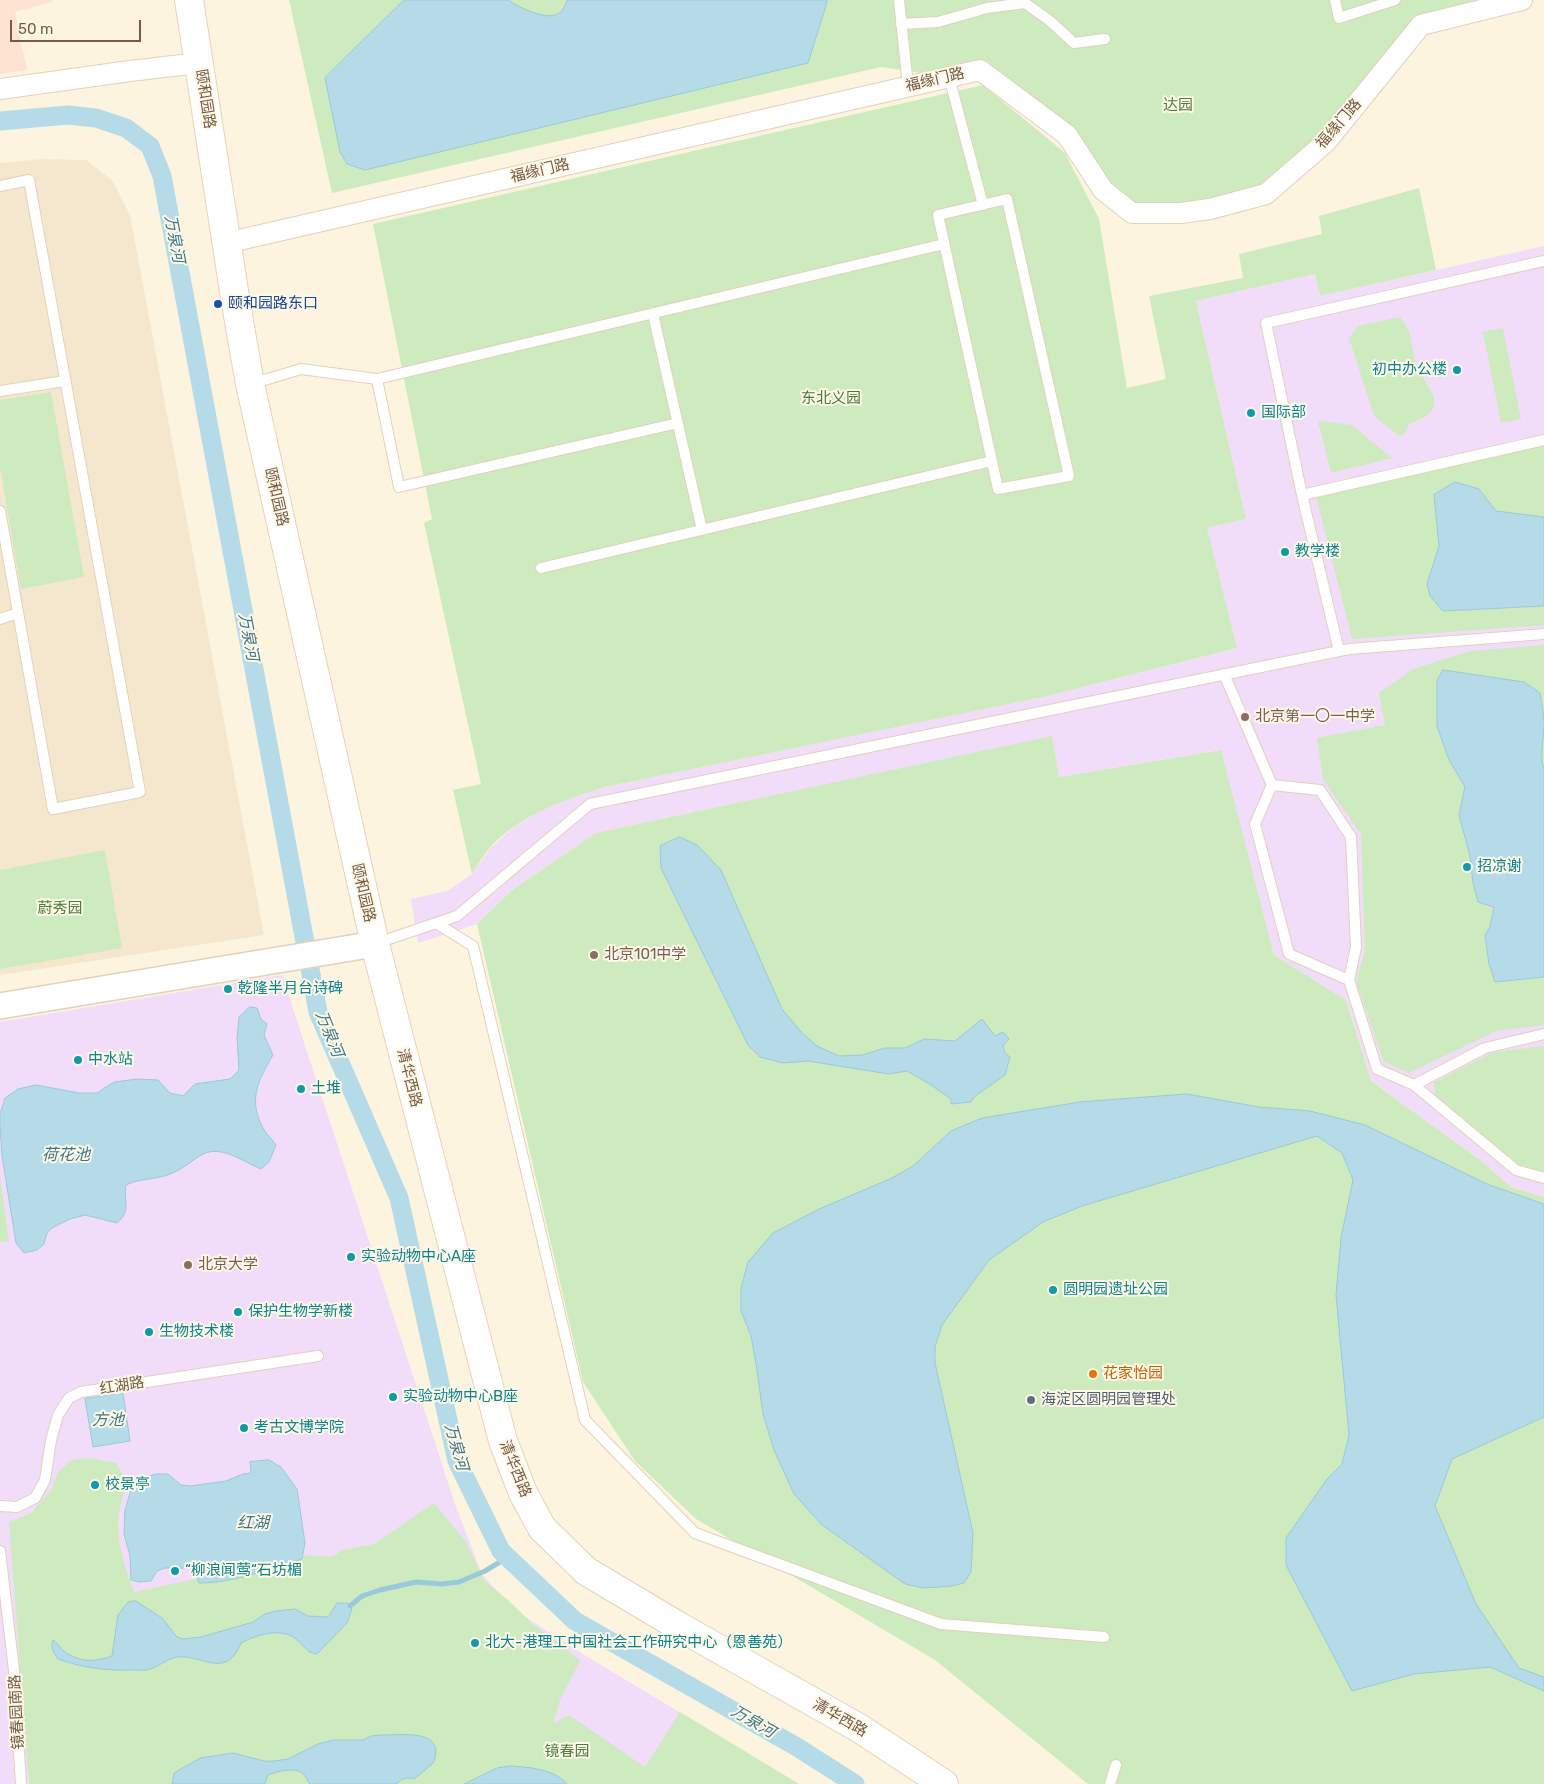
<!DOCTYPE html>
<html>
<head>
<meta charset="utf-8">
<style>
	body { margin:0 }
	#map { position:relative; width:1544px; height:1784px; overflow:hidden; background:#fdf4e0; font-family:Rubik,sans-serif }
	canvas { display:block }
	.scale { position:absolute; left:10px; top:20px; width:131px; height:22px; box-sizing:border-box; border:2px solid #755b46; border-top:0; padding-left:6px; font-size:15px; line-height:18px; white-space:nowrap; color:#755b46; -webkit-text-stroke:4px #fff8e7; paint-order:stroke }
</style>
</head>
<body>
<div id="map">
<canvas width="1544" height="1784"></canvas>
<div class="scale">50 m</div>
</div>
<script>
const g = document.querySelector('canvas').getContext('2d');
g.lineJoin = 'round';
function fill(path, color) {
  g.fillStyle = color;
  g.fill(path, 'evenodd');
}
function strokePath(path, color, width, dash) {
  g.strokeStyle = color;
  g.lineWidth = width;
  g.lineCap = dash ? 'butt' : 'round';
  g.setLineDash(dash || []);
  g.stroke(path);
}
function write(font, color, halo, rows, align = 'center') {
  g.font = font + ' Rubik,"Noto Sans SC",sans-serif';
  g.lineWidth = 4;
  g.setLineDash([]);
  g.textBaseline = 'middle';
  g.strokeStyle = halo;
  g.fillStyle = color;
  for (const [text, x, y, turn = 0] of rows) {
    g.save();
    g.translate(x, y);
    g.rotate((+turn || 0) * Math.PI / 180);
    g.textAlign = isNaN(turn) ? turn : align;
    if (halo) g.strokeText(text, 0, 0);
    g.fillText(text, 0, 0);
    g.restore();
  }
}
fill(new Path2D(`
	M43,159L86,160L113,181L130,215L264,935L0,975V163Z`), '#f5e7ce');
fill(new Path2D(`
	M0,0H52V2L15,12L27,70L0,74Z`), '#fee3d3');
fill(new Path2D(`
	M1544,246V1197L1511,1187L1484,1163L1371,1081L1346,1000L1274,955L1220,750L1059,777L1052,737L596,833L512,890L477,924L418,943L411,899L447,891L472,874L492,846L514,827L542,810L565,800L605,787L1043,697L1237,648L1206,528L1246,519L1196,301L1315,274L1320,296Z
	M282,975L456,1507L482,1574L513,1609L586,1656L799,1784H0V1022Z`), '#f1ddf9');
fill(new Path2D(`
	M289,0H1518L1421,26L1266,194L1132,213L1067,135L980,70L949,77L881,67L332,193Z
	M983,85L1065,153L1099,219L1127,388L1166,379L1149,296L1243,278L1239,254L1322,234L1319,216L1419,188L1436,270L1320,296L1315,274L1196,301L1246,519L1207,528L1237,648L1043,697L605,787C564,800 523,814 492,845C484,854 478,865 472,874L453,790L481,784L424,523L432,519L373,224Z
	M1400,317L1409,331L1416,365L1434,396V408L1425,417L1409,424L1404,435L1399,436L1374,416L1349,338L1358,326Z
	M1503,328L1521,419L1501,423L1483,332Z
	M51,392L84,577L21,589L0,468V400Z
	M1318,421L1352,425L1392,458L1331,473Z
	M1544,440V625L1352,639L1315,492Z
	M1544,645V1025L1496,1031L1409,1073L1384,1062L1356,981L1365,951L1361,834L1323,780L1317,738L1385,725L1379,693L1413,669L1470,651Z
	M1052,736L1059,777L1221,750L1274,955L1346,1000L1371,1081L1484,1163L1511,1187L1544,1197V1784H1088L935,1660L696,1519L635,1461L583,1382L477,924L512,890L596,833Z
	M105,850L122,948L0,969V870Z
	M1544,1046V1174L1518,1167L1435,1095L1434,1082L1494,1052Z
	M0,1176L9,1241L0,1242Z
	M89,1458L116,1463L128,1483C110,1523 120,1553 134,1592L309,1555L331,1557L343,1550L374,1544L434,1503L466,1542L484,1580L509,1601L534,1625L561,1644L580,1661L560,1700L553,1723L569,1715L645,1767L680,1712L799,1784H29L9,1522L31,1513L51,1490L58,1472L71,1460Z`), '#cdebbe');
const water = new Path2D(`
	M404,0H509C517,7 544,19 555,15C562,13 565,7 567,0H827V2L808,63L365,170L347,164L340,152L325,78Z
	M1455,482L1479,489L1496,511L1544,517V606L1443,611L1430,596L1427,584L1439,546L1434,495Z
	M1443,670L1524,682L1540,693C1542,704 1544,715 1544,725C1544,740 1539,756 1544,769V977L1495,982L1489,964L1485,935L1490,927L1494,907L1478,902L1473,883L1470,856L1459,815L1465,787L1449,760L1437,726V681Z
	M680,837L697,845L721,870L782,1009L802,1033L817,1046L839,1056L862,1055L885,1048H905L924,1039L955,1041L982,1019L995,1036L1003,1032L1009,1039L1003,1046L1005,1053L1010,1057L1005,1075L974,1097L971,1102L951,1104V1099L928,1083L907,1071L889,1074L808,1061L783,1063L760,1057L748,1045L661,868L660,846Z
	M250,1007L257,1008L261,1019L267,1024L264,1035L273,1055C259,1079 248,1098 262,1126C265,1133 272,1139 276,1145L269,1162L261,1169C244,1162 222,1145 203,1154C192,1160 182,1170 170,1174C156,1180 140,1178 126,1185C123,1202 132,1210 117,1223L85,1215L70,1219L52,1228L47,1233L44,1244L37,1250L24,1253L16,1243L2,1156L0,1127V1114L5,1098L18,1089L36,1085L79,1093H97L114,1082L137,1079L158,1080L170,1093L183,1096L195,1084L230,1079L239,1070L237,1038L239,1017Z
	M1187,1094L1259,1107L1310,1111L1365,1125L1487,1184L1544,1204V1417L1452,1459L1435,1506L1476,1604L1519,1668L1544,1677V1691L1490,1667L1414,1674L1352,1691L1286,1565V1538L1327,1479L1342,1464L1349,1435L1336,1295L1341,1238L1353,1180L1342,1153L1317,1136L1082,1206L1043,1222L989,1260L942,1325L935,1347V1363L973,1533L971,1572L964,1583L952,1586L923,1588L905,1584L822,1525L794,1494L774,1450L763,1414L756,1363L751,1336L741,1311V1288L748,1262L773,1233L819,1209L890,1179L913,1166L951,1131L982,1118L1080,1102Z
	M123,1393L130,1441L93,1447L85,1399Z
	M269,1460L281,1467L297,1489L305,1543L302,1559C269,1569 234,1583 199,1583L196,1575L190,1568H165L157,1571L151,1581L139,1582L131,1580L130,1556L124,1534L125,1510L134,1480L156,1474H168L181,1485L190,1486L226,1481L243,1474L251,1473L250,1462Z
	M136,1601L162,1618L177,1637L183,1639L201,1637L253,1622L265,1614L276,1611L295,1609L308,1616L328,1617L337,1603H348L352,1609L347,1623L317,1654C306,1653 304,1645 296,1639C281,1627 256,1635 241,1643C226,1680 204,1655 178,1657C168,1658 160,1666 150,1669C145,1671 139,1670 134,1670C108,1671 83,1668 58,1659C54,1653 50,1648 53,1640C59,1644 62,1651 68,1654C83,1663 97,1661 112,1656L118,1615L128,1602Z
	M384,1735C401,1735 437,1730 436,1753C435,1757 435,1761 432,1764C427,1769 420,1774 414,1779C408,1777 401,1778 397,1784H310C307,1781 306,1776 303,1774C295,1766 276,1772 268,1775L265,1784H172L174,1773L200,1758L233,1753L264,1761H274L288,1759L318,1744L333,1740H363L371,1736Z
	M510,1766C529,1767 554,1769 567,1784H464L497,1768Z`);
fill(water, '#b4dbe7');
strokePath(water, '#9acad9', 1);
strokePath(new Path2D(`
	M350,1606L362,1596L380,1590L416,1582L442,1584L459,1582L485,1571L508,1557`), '#9acad9', 5);
strokePath(new Path2D(`
	M0,121L68,115L96,118L126,128L150,146L162,176L318,1012L399,1198L457,1461L501,1551L575,1621L797,1747L855,1784`), '#b4dbe7', 19);
const service = new Path2D(`
	M899,0L908,86
	M1335,0L1339,18L1395,0
	M901,24L938,22L987,8L1025,3L1050,21L1074,43L1105,39
	M949,77L983,205
	M0,186L29,180L140,792L53,809L0,511
	M1007,199L1069,476L998,489L938,215Z
	M653,314L702,530
	M377,379L399,487L678,423
	M251,384L301,369L377,379L944,244
	M0,391L65,381
	M1302,495L1266,323L1544,261
	M541,568L992,461
	M0,619L18,613
	M1339,651L1302,495L1544,440
	M1224,674L1272,785L1320,790L1351,837L1356,947L1349,980L1377,1069L1414,1085L1485,1048L1544,1034
	M1272,785L1255,824L1289,954L1349,980
	M436,923L473,946L585,1420L695,1533L941,1624L1104,1637
	M377,943L457,916L590,804L1349,649L1544,634
	M1414,1085L1516,1170L1544,1178
	M0,1506L17,1507L35,1498L45,1480L51,1440L58,1415L69,1398L81,1392L318,1356
	M0,1551L14,1670L21,1784
	M1110,1784L1116,1765`);
const minor = new Path2D(`
	M0,89L130,71L199,63
	M226,243L980,70L1067,135L1103,190L1132,213H1181L1210,209L1266,194L1326,142L1421,25L1522,0`);
const tertiary = new Path2D(`
	M0,1006L375,944`);
const secondary = new Path2D(`
	M189,0L236,304L250,384L375,944L503,1441L523,1493L542,1528L586,1571L680,1627L859,1728L944,1784`);
strokePath(service, '#e2d1bc', 12);
strokePath(minor, '#e2d1bc', 22);
strokePath(tertiary, '#e2d1bc', 28);
strokePath(secondary, '#e7d2b9', 30);
strokePath(service, '#fff', 10);
strokePath(minor, '#fff', 20);
strokePath(tertiary, '#fff', 25);
strokePath(secondary, '#fff', 28);
for (const [x, y, r, color] of [
	[218,304,5,"#1a4fb4"],
	[1457,370,5,"#0f9aa8"],
	[1251,413,5,"#0f9aa8"],
	[1285,552,5,"#0f9aa8"],
	[1245,717,5,"#8d6e63"],
	[1467,867,5,"#0f9aa8"],
	[594,955,5,"#8d6e63"],
	[228,989,5,"#0f9aa8"],
	[78,1060,5,"#0f9aa8"],
	[301,1089,5,"#0f9aa8"],
	[351,1257,5,"#0f9aa8"],
	[188,1265,5,"#8d6e63"],
	[1053,1290,5,"#0f9aa8"],
	[238,1312,5,"#0f9aa8"],
	[149,1332,5,"#0f9aa8"],
	[1093,1374,5,"#e8710a"],
	[393,1397,5,"#0f9aa8"],
	[1031,1400,5,"#5c6f8a"],
	[244,1428,5,"#0f9aa8"],
	[95,1485,5,"#0f9aa8"],
	[175,1571,5,"#0f9aa8"],
	[475,1643,5,"#0f9aa8"]
]) {
  const dot = new Path2D();
  dot.arc(x, y, r, 0, 2 * Math.PI);
  g.fillStyle = color;
  g.fill(dot);
  strokePath(dot, '#fff8e7', 2);
}
write('15px', '#755b46', '#fff8e7', [
	["福缘门路",935,80,-13],
	["颐和园路",205,99,81],
	["福缘门路",1339,124,-49],
	["福缘门路",540,171,-13],
	["颐和园路",276,497,77],
	["颐和园路",363,893,77],
	["清华西路",409,1078,76],
	["红湖路",122,1386,-9],
	["清华西路",515,1469,68],
	["镜春园南路",17,1712,-93],
	["清华西路",840,1718,30]
]);
write('15px', '#4b7b3e', '#fff8e7', [
	["达园",1178,106],
	["东北义园",831,399],
	["蔚秀园",60,909],
	["镜春园",567,1752]
]);
write('15px', '#164399', '#fff8e7', [
	["颐和园路东口",228,304]
], 'left');
write('15px', '#0d838f', '#fff8e7', [
	["初中办公楼",1447,370,"right"],
	["国际部",1261,413],
	["教学楼",1295,552],
	["招凉谢",1477,867],
	["乾隆半月台诗碑",238,989],
	["中水站",88,1060],
	["土堆",311,1089],
	["实验动物中心A座",361,1257],
	["圆明园遗址公园",1063,1290],
	["保护生物学新楼",248,1312],
	["生物技术楼",159,1332],
	["实验动物中心B座",403,1397],
	["考古文博学院",254,1428],
	["校景亭",105,1485],
	["“柳浪闻莺“石坊楣",185,1571],
	["北大-港理工中国社会工作研究中心（恩善苑）",485,1643]
], 'left');
write('15px', '#785e54', '#fff8e7', [
	["北京第一〇一中学",1255,717],
	["北京101中学",604,955],
	["北京大学",198,1265]
], 'left');
write('15px', '#c56008', '#fff8e7', [
	["花家怡园",1103,1374]
], 'left');
write('15px', '#4e5e75', '#fff8e7', [
	["海淀区圆明园管理处",1041,1400]
], 'left');
write('italic 16px', '#3f778a', '#fff8e7', [
	["万泉河",174,239,79],
	["万泉河",248,637,79],
	["万泉河",329,1034,68],
	["荷花池",66,1155],
	["方池",108,1420],
	["万泉河",456,1447,74],
	["红湖",253,1523],
	["万泉河",753,1722,30]
]);
</script>
</body>
</html>
